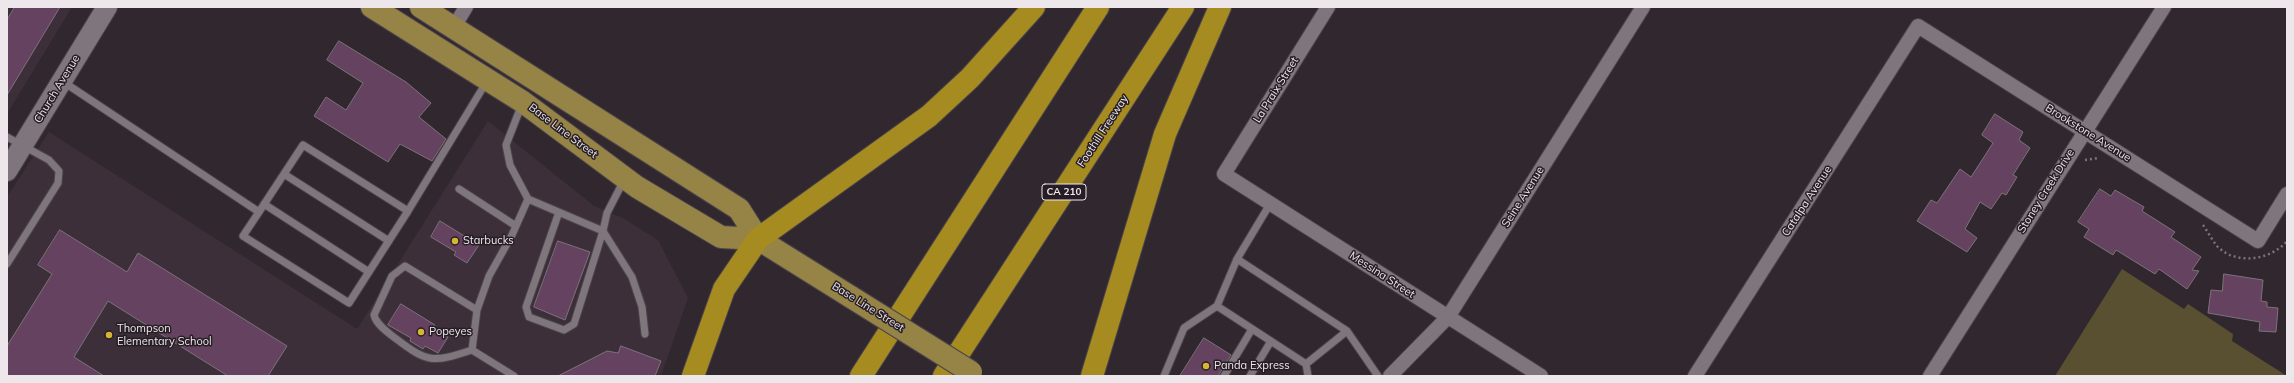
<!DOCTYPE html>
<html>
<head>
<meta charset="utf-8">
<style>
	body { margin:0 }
	#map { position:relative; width:2294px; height:383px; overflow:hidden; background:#30282e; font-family:Mulish,sans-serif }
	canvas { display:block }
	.frame { position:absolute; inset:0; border:8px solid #ede7ec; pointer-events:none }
</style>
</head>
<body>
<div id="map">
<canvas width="2294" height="383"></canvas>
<div class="frame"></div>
</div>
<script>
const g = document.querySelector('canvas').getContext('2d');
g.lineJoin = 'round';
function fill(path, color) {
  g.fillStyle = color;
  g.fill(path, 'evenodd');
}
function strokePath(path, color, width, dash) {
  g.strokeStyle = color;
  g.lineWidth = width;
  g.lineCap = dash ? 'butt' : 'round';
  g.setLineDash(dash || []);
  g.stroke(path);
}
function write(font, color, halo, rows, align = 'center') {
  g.font = font + ' Mulish,sans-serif';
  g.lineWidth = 3;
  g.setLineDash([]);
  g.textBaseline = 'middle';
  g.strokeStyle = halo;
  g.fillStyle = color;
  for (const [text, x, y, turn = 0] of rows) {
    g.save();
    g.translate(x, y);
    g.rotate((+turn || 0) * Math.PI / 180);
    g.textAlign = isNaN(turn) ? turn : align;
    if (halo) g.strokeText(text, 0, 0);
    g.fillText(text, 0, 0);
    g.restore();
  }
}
fill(new Path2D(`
	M7,7H72L7,114Z
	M488,121L594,206L623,218L658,240L688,298L661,376H7V197L49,132L357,329Z`), '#3c2f3a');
fill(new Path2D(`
	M2122,269L2184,309L2188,304L2233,334L2232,341L2287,376H2055Z`), '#595031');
const building = new Path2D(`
	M15,7H60L7,95V20Z
	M339,41L406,82L431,103L419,117L446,139L432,161L400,144L388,162L314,116L326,97L346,110L363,83L327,60Z
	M1995,114L2023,132L2019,140L2030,148L2013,175L2017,177L2006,195L2002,193L1991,209L1980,202L1965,229L1977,238L1967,252L1917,221L1931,200L1937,203L1960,169L1971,177L1993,143L1982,135Z
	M2100,189L2111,196L2115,190L2144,207L2142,211L2175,232L2171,237L2201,257L2192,270L2199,271L2187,289L2159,269L2155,274L2116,250L2113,255L2084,237L2089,229L2078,222Z
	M440,221L479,245L467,263L454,255L456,252L431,237Z
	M60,230L127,272L138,253L287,346L268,376H228L108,301L74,357L104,376H7V346L52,274L38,265Z
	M558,241L590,252L565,320L534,307Z
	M2224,274L2263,280L2261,301L2267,302V307L2278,308L2276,332L2259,331L2260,322L2208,313L2211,290L2222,291Z
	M401,304L435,325L434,328L448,337L438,353L425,346L423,349L410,341L411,338L388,325Z
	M1204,338L1231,355L1218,376H1180Z
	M621,346L661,361L655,376H558L607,351L618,353Z`);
fill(building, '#654360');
strokePath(building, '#7b7279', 1);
const lane = new Path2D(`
	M62,81L259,212L303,145L408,211L487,81
	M7,137L49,160L59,171L58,183L7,264
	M284,174L389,241
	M459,189L516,226
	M528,199L603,231L607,213L624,180
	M264,204L369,272
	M1270,204L1237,259L1347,331L1378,376
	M259,212L243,236L349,303L408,211
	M559,212L526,307L529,317L564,330L574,324L603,231
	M603,231L632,277L642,307L645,334
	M1237,259L1217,306L1306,364L1347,331
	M472,350C432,363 428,363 395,338C387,332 376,324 374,315L392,276L405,266L477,310
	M1306,364L1308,376
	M514,376L472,350L477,310L489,276L512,235L528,199L510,165L506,145L522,104
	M1164,376L1184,328L1217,306
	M1224,376L1252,329
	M1250,376L1271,341`);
const street = new Path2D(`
	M1328,7L1224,174L1541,376
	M454,27L466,7
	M1390,376L1448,317L1643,7
	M1695,376L1918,26L2258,241L2287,194
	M1930,376L2164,7`);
const secondary = new Path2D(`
	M7,171L107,7`);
const primary = new Path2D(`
	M372,7L523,102L637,187L721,237L758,239
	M421,7L739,209L758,239L851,297`);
const highway = new Path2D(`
	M693,376L724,289L758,239L929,116L970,78L1034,7
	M861,376L1098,7
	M944,376L1183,7
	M1092,376L1165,134L1220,7`);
strokePath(lane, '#4b4449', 9);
strokePath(street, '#4b4449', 16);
strokePath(secondary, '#4b4449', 22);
strokePath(primary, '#4b4449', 24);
strokePath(highway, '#4b4449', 24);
strokePath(new Path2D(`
	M2085,160L2098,158
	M2203,225C2208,232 2212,240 2217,246C2236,266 2271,260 2287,241`), '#7b7379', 2.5, [2, 3]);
strokePath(lane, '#7f767d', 7);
strokePath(street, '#7f767d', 14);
strokePath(secondary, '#7f767d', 20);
strokePath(primary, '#968346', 22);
strokePath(highway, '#a68b21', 22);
const primaryBridge = new Path2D(`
	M851,297L971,372`);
strokePath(primaryBridge, '#4b4449', 24, []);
strokePath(primaryBridge, '#968346', 22);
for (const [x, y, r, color] of [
	[455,241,4,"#d6b534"],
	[421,332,4,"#d6b534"],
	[109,335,4,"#d6b534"],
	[1206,366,4,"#d6b534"]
]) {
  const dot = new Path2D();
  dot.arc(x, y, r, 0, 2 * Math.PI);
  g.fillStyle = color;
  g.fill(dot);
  strokePath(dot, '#261e24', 1.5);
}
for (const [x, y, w] of [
	[1064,192,44]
]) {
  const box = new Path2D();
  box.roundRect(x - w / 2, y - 8, w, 16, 3);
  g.fillStyle = '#261e24';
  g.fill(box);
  strokePath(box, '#ede7ec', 1);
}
write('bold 10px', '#ede7ec', null, [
	["CA 210",1064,192]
]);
write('11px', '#ede7ec', '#261e24', [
	["Church Avenue",57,89,-59],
	["La Praix Street",1276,90,-58],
	["Base Line Street",563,131,37],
	["Foothill Freeway",1103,131,-57],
	["Brookstone Avenue",2088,133,32],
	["Stoney Creek Drive",2046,191,-58],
	["Seine Avenue",1523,197,-58],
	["Catalpa Avenue",1807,201,-57],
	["Messina Street",1382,275,33],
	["Base Line Street",868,307,32]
]);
write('11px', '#ede7ec', '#261e24', [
	["Starbucks",463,241],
	["Thompson",117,329],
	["Elementary School",117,342],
	["Popeyes",429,332],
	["Panda Express",1214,366]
], 'left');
</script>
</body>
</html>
